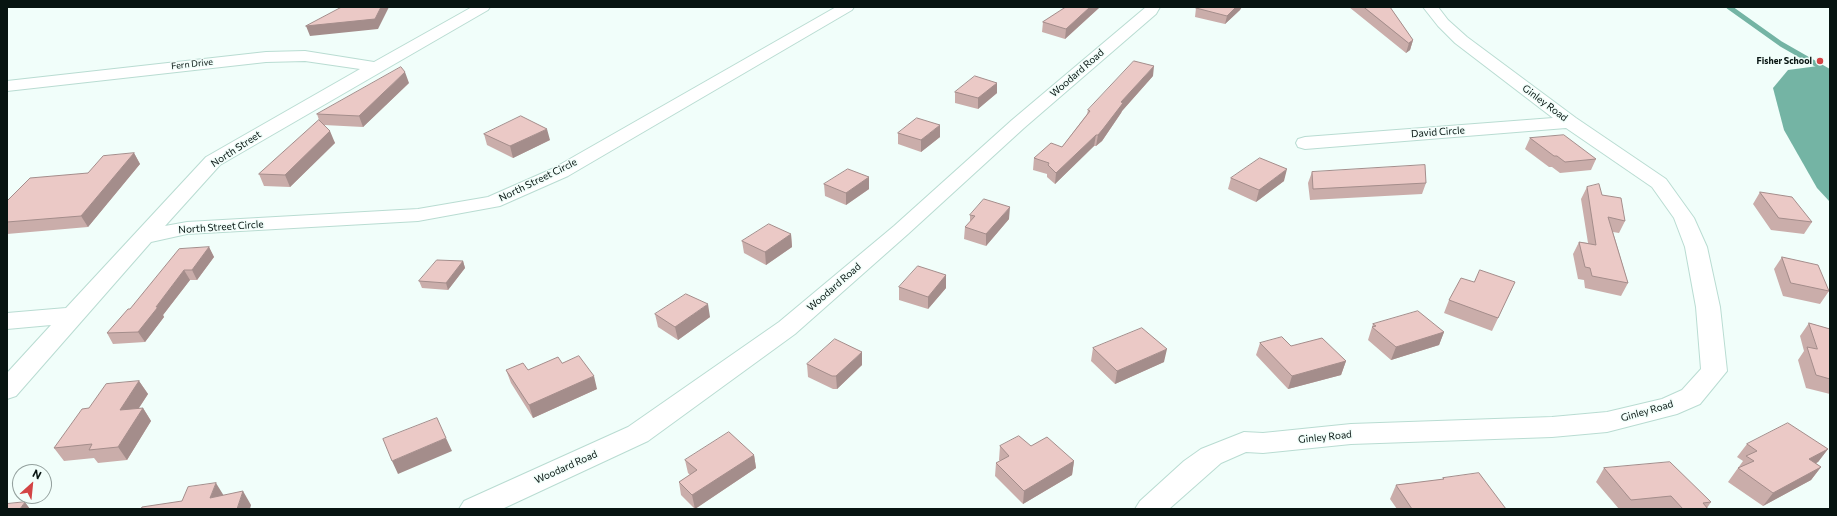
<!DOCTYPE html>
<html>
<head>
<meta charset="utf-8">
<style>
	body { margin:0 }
	#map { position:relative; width:1837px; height:516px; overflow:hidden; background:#f1fefa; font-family:Commissioner,sans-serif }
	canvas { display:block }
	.frame { position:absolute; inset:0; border:8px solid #071411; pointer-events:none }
	.north { position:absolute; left:12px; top:464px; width:40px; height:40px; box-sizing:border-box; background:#f1fefa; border:1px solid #93a09d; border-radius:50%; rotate:27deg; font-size:11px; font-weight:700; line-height:16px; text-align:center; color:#071411 }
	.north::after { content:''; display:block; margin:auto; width:14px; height:18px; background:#d34445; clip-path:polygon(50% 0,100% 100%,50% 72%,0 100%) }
</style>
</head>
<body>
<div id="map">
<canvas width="1837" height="516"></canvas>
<div class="frame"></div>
<div class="north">N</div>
</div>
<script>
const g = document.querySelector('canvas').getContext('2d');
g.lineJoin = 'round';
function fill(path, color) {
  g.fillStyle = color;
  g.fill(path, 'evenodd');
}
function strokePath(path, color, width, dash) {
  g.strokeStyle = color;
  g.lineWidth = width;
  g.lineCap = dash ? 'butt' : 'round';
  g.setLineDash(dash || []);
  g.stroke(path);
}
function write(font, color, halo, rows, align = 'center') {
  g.font = font + ' Commissioner,sans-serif';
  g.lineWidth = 3;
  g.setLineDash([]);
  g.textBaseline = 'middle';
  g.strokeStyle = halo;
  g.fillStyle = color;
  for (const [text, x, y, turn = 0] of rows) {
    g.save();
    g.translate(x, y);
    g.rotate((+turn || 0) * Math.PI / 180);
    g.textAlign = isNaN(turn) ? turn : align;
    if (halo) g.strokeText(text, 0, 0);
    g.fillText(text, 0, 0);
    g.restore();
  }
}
fill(new Path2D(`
	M1818,66L1830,72V202L1817,188L1784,130L1773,88L1788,70Z`), '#74b4a4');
strokePath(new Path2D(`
	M1729,7L1781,44L1830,72`), '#74b4a4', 5);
const minor = new Path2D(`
	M472,7H490L488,10L220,165L165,226L187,222L418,209L488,197L554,168L836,7H854L852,10L568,176L500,206L418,221L187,234L151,242L16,396L7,399V373L51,325L7,329V313L66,308L206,157L360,69L305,61L266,62L7,91V81L266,52L305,51L374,62Z
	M1146,7H1160L1156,14L1024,128L908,234L795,334L648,441L502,509H459L464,501L628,427L779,322L894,226L1012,120Z
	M1423,7H1438L1448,20L1467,37L1576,118L1666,179L1694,218L1707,247L1720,307L1727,371L1700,404L1677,414L1607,432L1552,437L1351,444L1263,453L1246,452L1221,463L1169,509H1135L1140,501L1184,461L1201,449L1244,432L1263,433L1351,424L1552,417L1607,412L1662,399L1682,390L1701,369L1696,307L1685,247L1674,218L1652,187L1566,128L1305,149L1298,147L1296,143L1298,139L1305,137L1553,118L1455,43L1438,26Z`);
strokePath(minor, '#b9dcd2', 2);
fill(minor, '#fff');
fill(new Path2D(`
	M1066,7H1100L1065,39L1042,32L1043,22Z
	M1349,7H1390L1413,40L1410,50L1406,53Z
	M1196,8L1240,10L1225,24L1195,17Z
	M1153,76L1122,111L1121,113L1102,141L1096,146H1094L1055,184L1047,177V174L1033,170L1034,158L1062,147L1087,114L1088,110Z
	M409,83L363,127L324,125L335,143L290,187L264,186L259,174L319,120L317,114Z
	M997,83V93L978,109L955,103V92Z
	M898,133L940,137L921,152L898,144Z
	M484,134L550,140L513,158L487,145Z
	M1530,138L1596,159L1591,170L1560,173L1552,167H1549L1525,149Z
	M134,153L140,164L88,227L7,234V201L88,173Z
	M1312,172L1426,183L1422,194L1310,200L1308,183Z
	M869,177V189L846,205L825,196L824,184Z
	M1231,178L1284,181L1256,202L1228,189Z
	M1587,187L1602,195L1625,221L1619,233L1613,232L1628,283L1621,296L1585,288L1584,280L1578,279L1573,254L1579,242L1588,243L1581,199Z
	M1760,192L1812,222L1804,234L1771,230L1753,204Z
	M970,215L1009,219L986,246L964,239L965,227L970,222Z
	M791,234L792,247L766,265L744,253L742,241Z
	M209,247L214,257L197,280H190L163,315L164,317L145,342L113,344L107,333L130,309Z
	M1782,257L1829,291L1820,304L1783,296L1774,269Z
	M463,261L465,268L448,290L422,288L419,281Z
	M946,275V288L928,309L899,300V287Z
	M1515,282L1492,331L1444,313L1449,300Z
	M655,314L710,317L678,340L658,327Z
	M1809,323L1830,329V394L1806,388L1798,360L1804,351L1800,336Z
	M1373,324L1444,332L1439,345L1391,360L1368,340Z
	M1260,343L1291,346L1346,361L1341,375L1288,389L1256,355Z
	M1093,348L1164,362L1115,384L1091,361Z
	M562,363L597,389L533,418L511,383L506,370H528Z
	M807,364L862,365L837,389H833L808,377Z
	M139,381L148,394L139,408H143L151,421L127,460L98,463L94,458L64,461L54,448L89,408Z
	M1747,444L1828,449L1818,462L1816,463L1821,467L1811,480L1763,506L1728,482L1743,461L1737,457Z
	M1000,446H1031L1074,461L1072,475L1023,504L995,476L996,463L1000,461L999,460Z
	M754,455L756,468L695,509L681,495L679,482L690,475L688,473L685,460Z
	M1604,468L1711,502L1707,508L1708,509H1619L1596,482Z
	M1443,478L1506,509H1397L1390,499L1396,485L1442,480Z`), '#caadaa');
fill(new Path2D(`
	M381,7H389L378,29L310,36L306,26Z
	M1090,7H1100L1065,39L1066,29Z
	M1236,7H1242L1240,10L1225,24L1227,16Z
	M1413,40L1410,50L1406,53L1409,43Z
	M1154,66L1153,76L1122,111L1121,113L1102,141L1096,146L1098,135L1121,102Z
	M405,72L409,83L363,127L359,116Z
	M997,83V93L978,109V98Z
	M940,125V137L921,152V140Z
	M547,129L550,140L513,158L510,146Z
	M330,131L335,143L290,187L285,175Z
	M1096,135L1094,146L1055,184L1056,173Z
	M134,153L140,164L88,227L81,216Z
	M1287,169L1284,181L1256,202L1259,190Z
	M869,177V189L846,205V193Z
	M1010,207L1009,219L986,246V234Z
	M791,234L792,247L766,265L765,252Z
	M209,247L214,257L197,280L192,270Z
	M463,261L465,268L448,290L446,283Z
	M184,270L190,280L163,315L164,317L145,342L138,332L156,307Z
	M946,275V288L928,309V297Z
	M708,304L710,317L678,340L675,327Z
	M1444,332L1439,345L1391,360L1396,347Z
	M1167,349L1164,362L1115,384L1117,371Z
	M862,352V365L837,389L836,376Z
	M1346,361L1341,375L1288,389L1292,376Z
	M594,376L597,389L533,418L529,405Z
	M139,381L148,394L129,423L120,410Z
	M143,408L151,421L127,460L118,447Z
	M446,438L452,451L398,474L392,461Z
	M1828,449L1818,462L1799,472L1809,459Z
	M754,455L756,468L695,509L692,495Z
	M1074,461L1072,475L1023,504L1024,491Z
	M1821,467L1811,480L1763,506L1773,493Z
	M216,483L224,496L210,498Z
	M243,491L251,505L250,509H237Z
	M25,502L30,509H20Z`), '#a48d8b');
const building = new Path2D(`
	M342,7H381L375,19L306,26Z
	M1066,7H1090L1066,29L1043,22Z
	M1197,7H1236L1227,16L1196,8Z
	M1364,7H1390L1413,40L1409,43Z
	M1134,61L1154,66L1121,102L1123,103L1103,129L1098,135H1096L1056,173L1048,165L1049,163L1034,158L1051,143L1062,147L1090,111L1088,110Z
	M401,67L405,72L359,116L317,114Z
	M975,76L997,83L978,98L955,92Z
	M521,116L547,129L510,146L484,134Z
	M917,118L940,125L921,140L898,133Z
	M319,120L330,131L285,175L259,174Z
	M1564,135L1596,159L1565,162L1557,156H1554L1530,138Z
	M134,153L81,216L7,222V201L30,178L88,173L103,156Z
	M1260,158L1287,169L1259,190L1231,178Z
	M1425,165L1426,183L1313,189L1312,172Z
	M848,169L869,177L846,193L824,184Z
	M1599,184L1602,195L1621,198L1625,221L1608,217L1628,283L1592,276L1590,268L1585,267L1579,242L1596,245L1587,187Z
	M1760,192L1792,197L1812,222L1779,218Z
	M984,199L1010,207L986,234L965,227L975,216L970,215Z
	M769,224L791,234L765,252L742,241Z
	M209,247L192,270H184L156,307H158L138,332L107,333L128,309H130L179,249Z
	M1782,257L1818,265L1829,291L1791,283Z
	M437,260L463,261L446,283L419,281Z
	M918,266L946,275L928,297L899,287Z
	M1480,270L1515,282L1498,318L1449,300L1461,278L1474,282Z
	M686,294L708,304L675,327L655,314Z
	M1418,311L1444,332L1396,347L1372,327L1376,326L1373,324Z
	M1809,323L1830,329V379L1816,375L1807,347L1817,349Z
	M1142,328L1167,349L1117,371L1093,348Z
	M1282,337L1291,346L1322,338L1346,361L1292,376L1260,343Z
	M835,339L862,352L836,376H832L807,364Z
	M579,356L594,376L529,405L506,370L523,363L528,370L558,357L562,363Z
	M139,381L120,410L143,408L118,447L89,450L92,444L54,448L82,409L89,408L106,384Z
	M437,418L446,438L392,461L383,439Z
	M1788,423L1828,449L1809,459L1821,467L1773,493L1738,468L1754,461L1746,456L1757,451L1747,444Z
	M729,432L754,455L692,495L679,482L697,470L685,460Z
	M1019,436L1031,446L1047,437L1074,461L1024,491L996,463L1009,456L1000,446Z
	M1670,462L1711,502L1703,503L1708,509H1683L1671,496L1631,500L1604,468Z
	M1479,473L1506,509H1412L1396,485L1444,479L1443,478Z
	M216,483L210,498L243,491L237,509H141L142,507L182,501L188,487Z
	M25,502L20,509H7V504Z`);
fill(building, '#ebc9c6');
strokePath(building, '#a48d8b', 1);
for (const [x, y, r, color] of [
	[1820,61,4,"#d34445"]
]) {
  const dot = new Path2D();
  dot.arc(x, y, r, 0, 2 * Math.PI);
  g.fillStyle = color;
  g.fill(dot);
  strokePath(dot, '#f1fefa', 1.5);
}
write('bold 9px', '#071411', '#f1fefa', [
	["Fisher School",1812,61]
], 'right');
write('9px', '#071411', '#f1fefa', [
	["Fern Drive",192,64,-6]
]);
write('10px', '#071411', '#f1fefa', [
	["Woodard Road",1077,73,-41],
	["Ginley Road",1545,103,37],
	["David Circle",1438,132,-4],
	["North Street",236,149,-33],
	["North Street Circle",538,180,-26],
	["North Street Circle",221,227,-4],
	["Woodard Road",834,287,-41],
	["Ginley Road",1647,411,-16],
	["Ginley Road",1325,437,-6],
	["Woodard Road",566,467,-24]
]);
</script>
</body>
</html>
